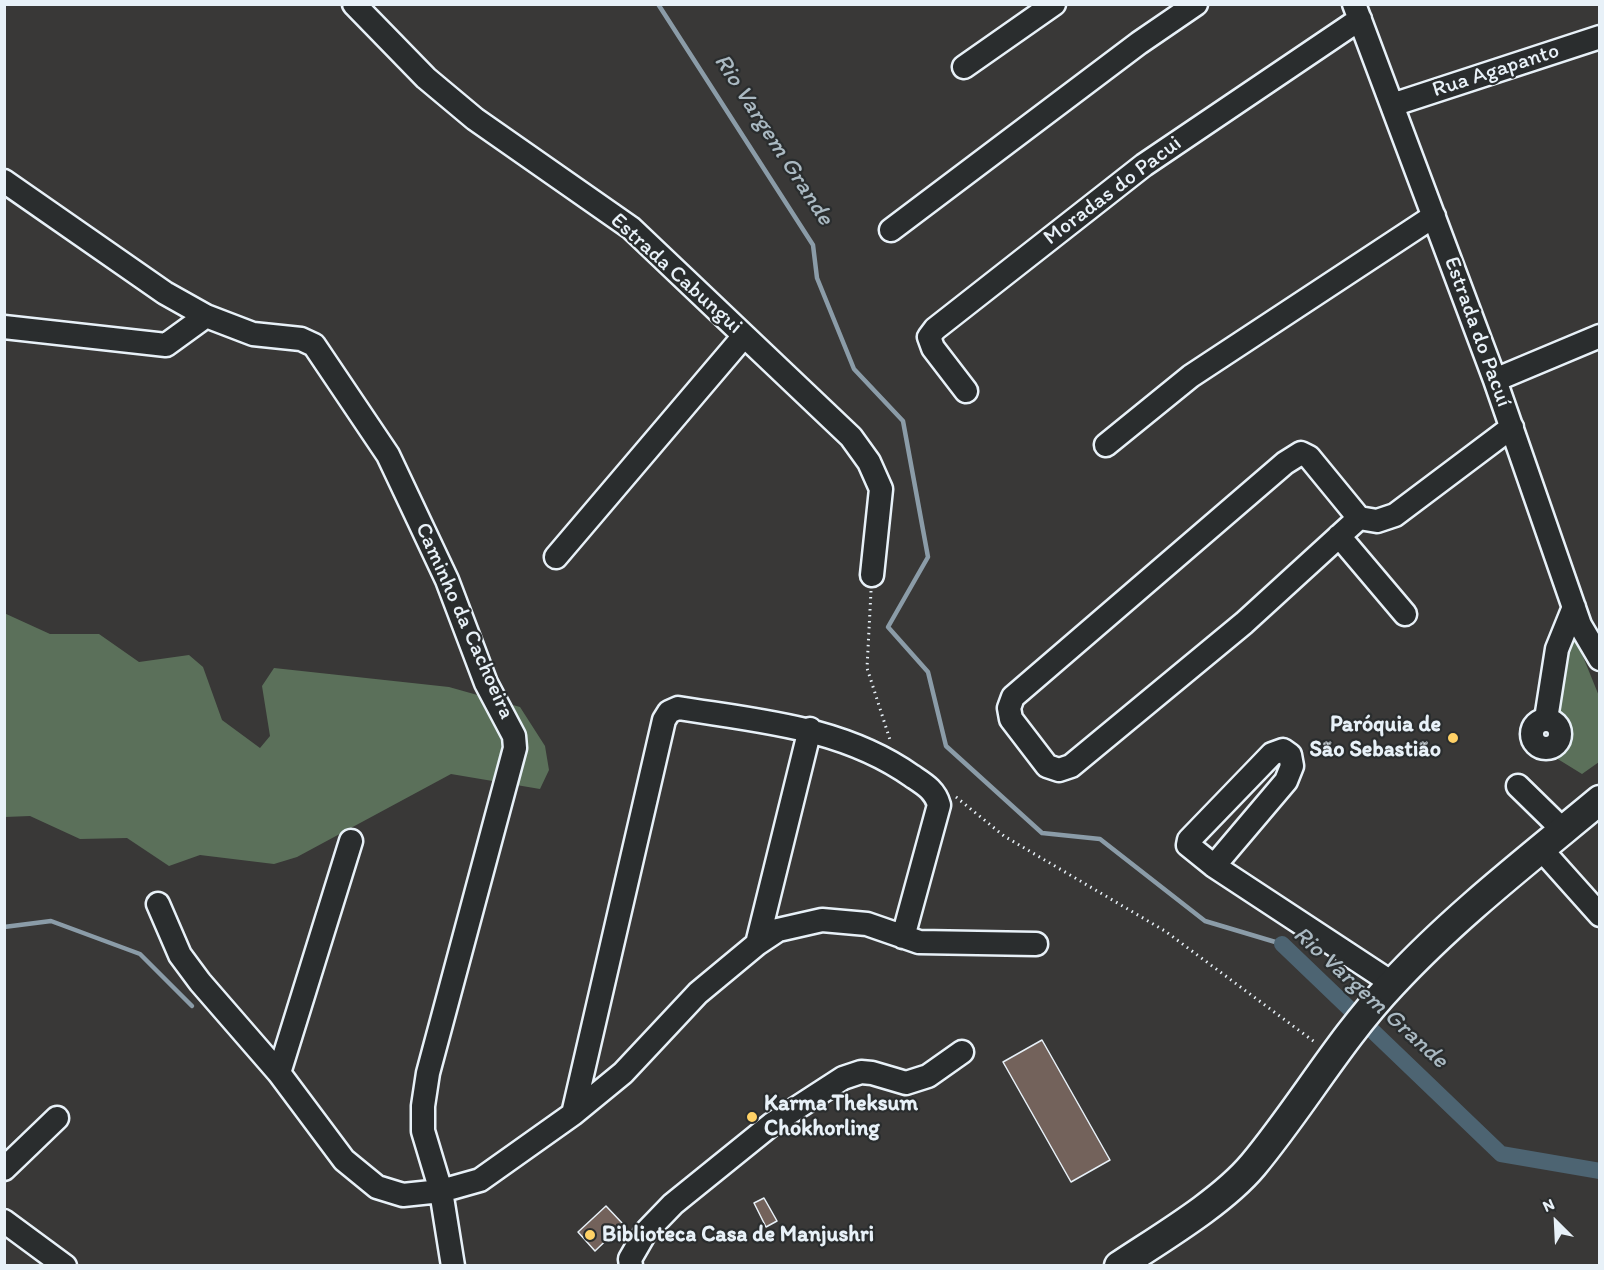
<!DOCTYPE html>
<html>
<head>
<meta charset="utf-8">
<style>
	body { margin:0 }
	#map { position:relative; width:1604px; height:1270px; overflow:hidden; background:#393837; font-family:Itim,sans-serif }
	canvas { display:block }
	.frame { position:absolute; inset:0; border:6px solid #e8f1f8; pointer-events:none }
	.north { position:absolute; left:1526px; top:1192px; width:60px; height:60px; -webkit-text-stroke:4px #2a2d2e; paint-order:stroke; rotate:336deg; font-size:16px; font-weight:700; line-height:24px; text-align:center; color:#e8f1f8 }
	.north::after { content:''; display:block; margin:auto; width:21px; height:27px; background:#e8f1f8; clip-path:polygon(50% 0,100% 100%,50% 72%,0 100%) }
</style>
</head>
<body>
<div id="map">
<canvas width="1604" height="1270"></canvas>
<div class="frame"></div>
<div class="north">N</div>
</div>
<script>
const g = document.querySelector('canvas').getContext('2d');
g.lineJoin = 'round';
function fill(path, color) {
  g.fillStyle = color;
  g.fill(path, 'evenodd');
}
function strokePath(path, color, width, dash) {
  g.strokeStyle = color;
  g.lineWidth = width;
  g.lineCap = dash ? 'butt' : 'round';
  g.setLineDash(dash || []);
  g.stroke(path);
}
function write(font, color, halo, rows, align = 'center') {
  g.font = font + ' Itim,sans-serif';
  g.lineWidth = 4.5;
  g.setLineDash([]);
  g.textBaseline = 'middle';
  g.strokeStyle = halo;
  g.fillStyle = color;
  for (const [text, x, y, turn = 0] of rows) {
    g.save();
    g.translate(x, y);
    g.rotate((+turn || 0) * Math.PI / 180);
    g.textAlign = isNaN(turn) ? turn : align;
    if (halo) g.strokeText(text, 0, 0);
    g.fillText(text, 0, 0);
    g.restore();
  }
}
fill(new Path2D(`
	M4,613L50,634H99L139,662L189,655L203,667L222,720L260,748L270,736L262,686L274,668L449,687L520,707L545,746L549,770L540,789L451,774L297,857L274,864L200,855L169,866L127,838L80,839L30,816L5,817Z
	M1573,632L1599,696V762L1582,774L1548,753C1555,750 1562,744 1564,736C1567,723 1553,715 1554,701C1556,678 1567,654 1573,632Z`), '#5b705a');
strokePath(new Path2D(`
	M658,4L813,245L817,278L854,369L903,421L928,557L888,627L928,672L946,746L1042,833L1100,839L1205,921L1282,944
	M4,927L51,921L140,954L192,1006`), '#8b9ca8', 4.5);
strokePath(new Path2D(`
	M1282,944L1501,1154L1600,1171`), '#4d6472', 16);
const building = new Path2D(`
	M1042,1040L1110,1160L1071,1182L1003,1062Z
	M764,1198L777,1221L766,1227L754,1203Z
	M606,1206L623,1224L595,1251L578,1232Z`);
fill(building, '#73625b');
strokePath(building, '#e8f1f8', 1.5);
const minor = new Path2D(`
	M354,4L426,78L475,119L631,228L851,437L869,462L881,489L872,575
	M1354,4L1495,380L1580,625L1600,659
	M964,67L1054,4
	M1392,105L1600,37
	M4,181L165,293L206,316L253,334L301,339L314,345L388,455L447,580L486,683L514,736L515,748L428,1073L423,1106V1131L441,1191L453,1266
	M891,230L1139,43L1196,4
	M4,327L166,345L206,316
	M1495,380L1600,336
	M966,391L933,348L929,337L935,329L1144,165L1360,19
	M1106,445L1191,376L1434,216
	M1359,518L1244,623L1071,766L1059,770L1047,766L1011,719L1009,708L1013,697L1285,463L1301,453L1309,457L1359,518L1377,521L1395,515L1512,427
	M1339,536L1405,614
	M556,557L744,336
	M1546,719L1557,649L1574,607
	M1532 734a14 14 0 1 1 28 0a14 14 0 1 1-28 0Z
	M1518,786L1563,830
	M1541,849L1600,915
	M1214,866L1286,781L1292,766L1290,755L1283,750L1272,754L1189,840L1188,845L1214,866L1392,983
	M158,904L180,955L200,982L279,1073L344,1160L377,1187L403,1195L441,1191L480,1180L573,1114L623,1073L698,993L757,944L778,930L822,920L867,924L919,942L1036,944
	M757,944L810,729
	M279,1073L351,841
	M573,1114L664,720L669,712L678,708C758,721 843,727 912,776C924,784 935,790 939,805L903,937
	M4,1169L57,1118
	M4,1221L65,1266
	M631,1266L630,1259L645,1233L673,1204L772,1124L843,1078L861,1072L872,1073L906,1083L928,1076L962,1052`);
const major = new Path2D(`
	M1119,1266C1161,1238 1221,1203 1253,1165C1302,1106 1339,1040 1392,984C1454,917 1529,859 1600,800`);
strokePath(minor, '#e8f1f8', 27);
strokePath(major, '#e8f1f8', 33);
strokePath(new Path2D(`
	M871,591L867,668L891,743
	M956,797L1004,836L1165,931L1316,1043`), '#e8f1f8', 3, [1.5, 4.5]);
strokePath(minor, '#2a2d2e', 22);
strokePath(major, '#2a2d2e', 28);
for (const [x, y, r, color] of [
	[1453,738,6,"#ffd166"],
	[752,1117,6,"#ffd166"],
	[590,1235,6,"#ffd166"]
]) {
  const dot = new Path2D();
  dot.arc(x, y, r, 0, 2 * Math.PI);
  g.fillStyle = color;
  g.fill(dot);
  strokePath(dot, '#2a2d2e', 2);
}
write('22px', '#e8f1f8', '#2a2d2e', [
	["Rua Agapanto",1496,71,-18],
	["Moradas do Pacui",1113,191,-37],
	["Estrada Cabungui",676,274,42],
	["Estrada do Pacuí",1477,332,70],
	["Caminho da Cachoeira",464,621,66]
]);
write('bold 22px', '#e8f1f8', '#2a2d2e', [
	["Paróquia de",1441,725,"right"],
	["São Sebastião",1441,750,"right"],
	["Karma Theksum",764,1104],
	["Chokhorling",764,1129],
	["Biblioteca Casa de Manjushri",602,1235]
], 'left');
write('italic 24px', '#aab9c2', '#2a2d2e', [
	["Rio Vargem Grande",773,140,57],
	["Rio Vargem Grande",1370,998,42]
]);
</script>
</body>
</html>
